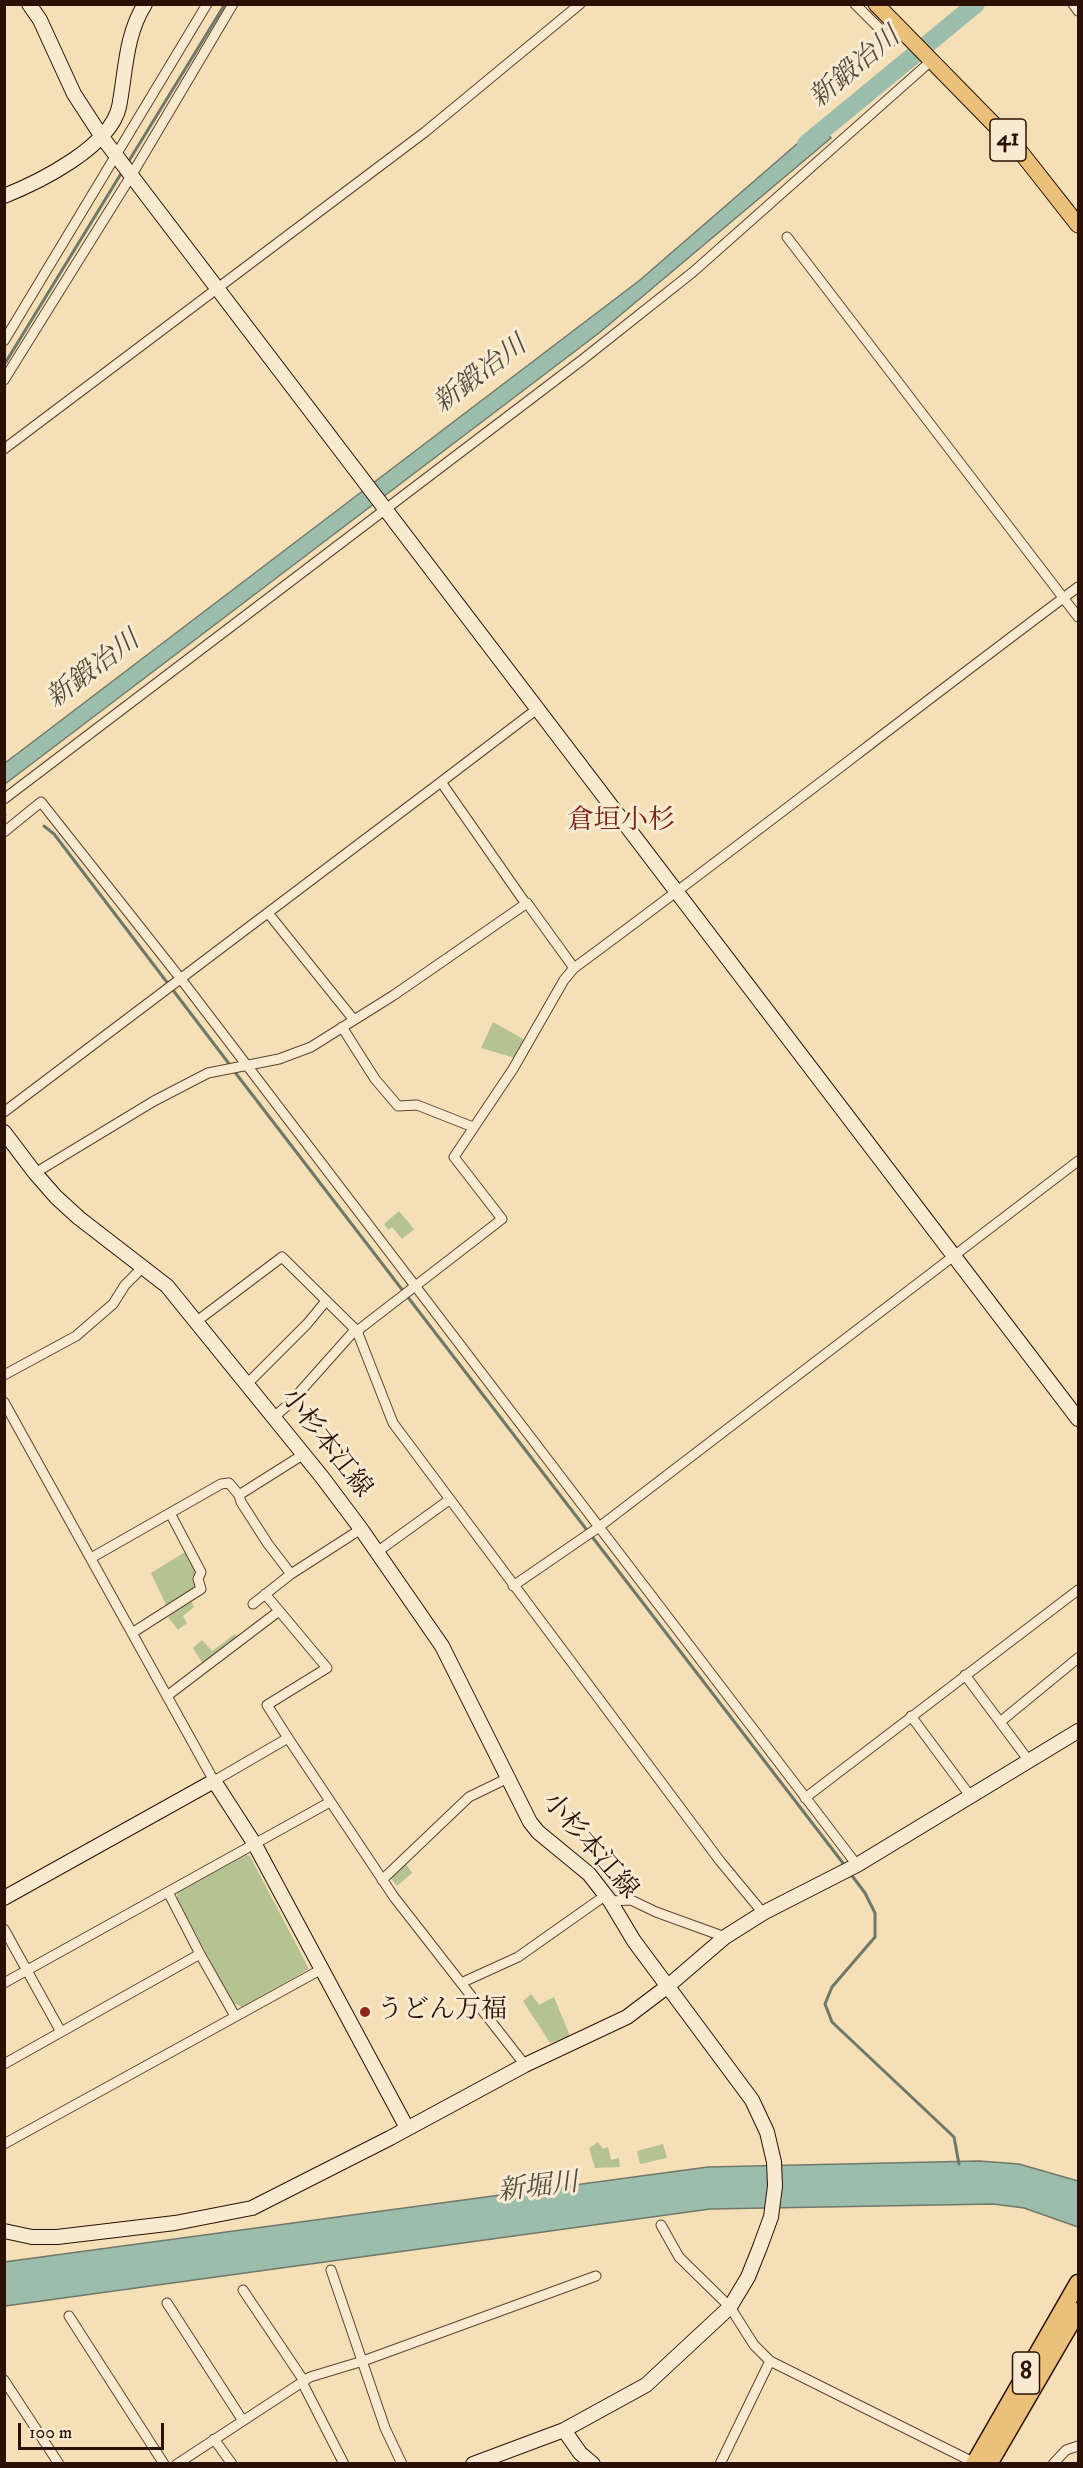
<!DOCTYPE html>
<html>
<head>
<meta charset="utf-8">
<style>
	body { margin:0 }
	#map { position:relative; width:1083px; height:2468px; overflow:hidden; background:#f4dfb6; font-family:"IM FELL DW Pica",serif }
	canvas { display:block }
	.frame { position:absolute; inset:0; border:6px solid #2b1105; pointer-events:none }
	.scale { position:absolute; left:18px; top:2423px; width:146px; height:27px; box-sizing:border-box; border:3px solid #2b1105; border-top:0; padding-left:8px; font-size:18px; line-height:21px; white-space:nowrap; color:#2b1105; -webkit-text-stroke:4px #f8ead0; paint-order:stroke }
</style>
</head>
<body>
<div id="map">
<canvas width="1083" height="2468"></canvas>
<div class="frame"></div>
<div class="scale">100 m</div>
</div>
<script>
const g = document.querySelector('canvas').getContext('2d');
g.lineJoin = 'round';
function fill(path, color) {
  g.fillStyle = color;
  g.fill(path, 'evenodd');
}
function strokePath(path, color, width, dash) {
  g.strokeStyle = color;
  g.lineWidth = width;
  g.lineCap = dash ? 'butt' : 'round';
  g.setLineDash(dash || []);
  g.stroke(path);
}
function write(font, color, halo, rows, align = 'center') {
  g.font = font + ' "IM FELL DW Pica","Noto Serif JP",serif';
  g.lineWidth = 6;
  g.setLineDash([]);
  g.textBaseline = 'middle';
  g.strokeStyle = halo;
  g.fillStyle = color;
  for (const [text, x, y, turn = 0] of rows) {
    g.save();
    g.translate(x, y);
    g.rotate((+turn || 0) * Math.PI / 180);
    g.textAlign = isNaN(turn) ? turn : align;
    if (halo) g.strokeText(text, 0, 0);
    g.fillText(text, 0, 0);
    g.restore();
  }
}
fill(new Path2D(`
	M493,1022L525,1040L515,1058L481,1048Z
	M399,1211L414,1229L402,1239L392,1227L388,1230L384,1224Z
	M185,1552L198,1572L192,1577L198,1587L167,1607L151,1573Z
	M191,1601L194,1607L183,1616L187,1623L178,1630L168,1617Z
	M235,1634L238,1639L203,1664L193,1648L202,1640L212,1651Z
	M246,1855L250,1856L309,1969L242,2007L232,2002L177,1898V1892Z
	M404,1861L412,1873L397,1886L389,1876Z
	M531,1994L539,2005L554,1997L570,2036L550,2043L523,2001Z
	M598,2142L603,2149L608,2147L611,2160L619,2158L620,2167L595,2168L589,2148Z
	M663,2144L667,2158L640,2164L637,2151Z`), '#b5c392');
const water = new Path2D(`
	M820,124L831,138L599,333L5,784V763L640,280Z
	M979,2161L1019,2164L1078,2181V2227L1024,2208L993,2204L710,2209L5,2306L4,2262L708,2167Z`);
fill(water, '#9cbdac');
strokePath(water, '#6f7869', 1.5);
strokePath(new Path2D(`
	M127,164L225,4
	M4,365L122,172
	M4,816L5,815
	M44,826L54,834L230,1065
	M234,1071L846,1867
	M850,1873L865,1893L875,1913V1937L832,1987L825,2004L832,2022L954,2137L959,2164`), '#6f7869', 3);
strokePath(new Path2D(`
	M806,144L976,4`), '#9cbdac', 18);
const street = new Path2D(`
	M855,4L892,41
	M1073,4L1078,11
	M787,237L1078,617
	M4,341L207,4
	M4,380L131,176L233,4
	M4,449L425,132L580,4
	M4,799L582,360L693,272L931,61
	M4,832L41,802L181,979L857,1865
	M526,904L441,782L537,709
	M268,913L354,1020
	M342,1027L375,1079L398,1106L417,1105L473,1127
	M4,1112L441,782
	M35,1173L154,1101L208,1073L279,1059L311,1047L394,995L527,903L574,968
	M197,1321L282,1257L357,1331L393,1423L720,1861L763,1913
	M357,1331L502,1219L454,1157L513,1069L564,980L574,968C744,843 909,713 1078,587
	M4,1375L76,1336L113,1304L125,1285L143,1267
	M247,1384L307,1324L326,1301
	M4,1402L214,1781L288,1738L394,1897L525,2065
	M274,1417L290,1403L355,1330
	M239,1495L241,1502L268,1544L291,1574L361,1529
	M377,1552L449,1500
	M91,1558L221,1484L229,1483L239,1495L304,1454
	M513,1586L599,1527L1078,1161
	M265,1594L327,1668L267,1705L288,1738
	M253,1604L291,1574
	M132,1633L201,1589L198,1579L201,1572L170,1513
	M965,1675L1029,1761
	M167,1696L279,1611
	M911,1716L971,1797
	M1000,1722L1078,1658
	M805,1798L1078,1590
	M382,1880L469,1797L508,1778
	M168,1892L200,1954L235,2016
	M610,1901L631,1900L656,1912L725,1937
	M4,1929L61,2032
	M4,1983L330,1802
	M461,1983L518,1957L606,1895
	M4,2064L200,1954
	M4,2144L320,1970
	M661,2225L679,2257L730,2307L754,2345L770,2361L975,2463
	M331,2270L385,2428L402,2464
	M243,2290L304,2381
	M167,2303L243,2421
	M69,2316L164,2464
	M4,2380L59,2464
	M302,2382L344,2464
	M214,2439L232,2464
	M177,2464L310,2377L363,2361L596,2276
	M720,2464L770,2361
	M1053,2464L1066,2450L1078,2446`);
const secondary = new Path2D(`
	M29,4L40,20L74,94L102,137L1078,1419
	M4,196C39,182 110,147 119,107C126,71 125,36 145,4
	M4,1132L35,1173L56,1197L79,1218L167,1286L322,1477L361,1529L442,1646L530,1822L538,1832L589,1874L610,1901L634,1941L752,2100L767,2132L774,2162L775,2186L771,2217L760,2247L748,2277L730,2307L646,2385L564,2430L473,2464
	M4,1898L214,1781L254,1843L407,2128
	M4,2231L32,2237H57L175,2223L252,2208L390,2138L525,2065L627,2017L668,1986L725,1937L763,1913L857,1865L1078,1731
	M564,2430L580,2453L593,2464`);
const primary = new Path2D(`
	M876,4L1019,150L1078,225`);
const highway = new Path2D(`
	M974,2464L1078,2283
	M989,2464L1078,2311`);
strokePath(street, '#5d4431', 11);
strokePath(secondary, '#2b1105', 16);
strokePath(primary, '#2b1105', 17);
strokePath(highway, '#2b1105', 19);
strokePath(street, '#f8ead0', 9);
strokePath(secondary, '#f8ead0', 14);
strokePath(primary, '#eac07b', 15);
strokePath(highway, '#eac07b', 16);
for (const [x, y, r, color] of [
	[365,2012,6,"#8f2418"]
]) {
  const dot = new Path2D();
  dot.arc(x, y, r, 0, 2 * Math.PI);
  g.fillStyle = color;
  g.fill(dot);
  strokePath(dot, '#f8ead0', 2);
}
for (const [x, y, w] of [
	[1008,140,36],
	[1026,2373,27]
]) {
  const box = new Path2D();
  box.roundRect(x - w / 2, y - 21, w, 42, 4.5);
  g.fillStyle = '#f8ead0';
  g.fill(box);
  strokePath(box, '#2b1105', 1.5);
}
write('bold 24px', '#2b1105', null, [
	["41",1008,140],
	["8",1026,2373]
]);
write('26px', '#2b1105', '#f8ead0', [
	["小杉本江線",325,1444,52],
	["小杉本江線",589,1847,49]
]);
write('26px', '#2b1105', '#f8ead0', [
	["うどん万福",377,2012]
], 'left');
write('italic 27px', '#534d3f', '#f8ead0', [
	["新鍛冶川",856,69,-40],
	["新鍛冶川",481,376,-37],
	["新鍛冶川",94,671,-37],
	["新堀川",538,2189,-7]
]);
write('27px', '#7a1f14', '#f8ead0', [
	["倉垣小杉",621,822]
]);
</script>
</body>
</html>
